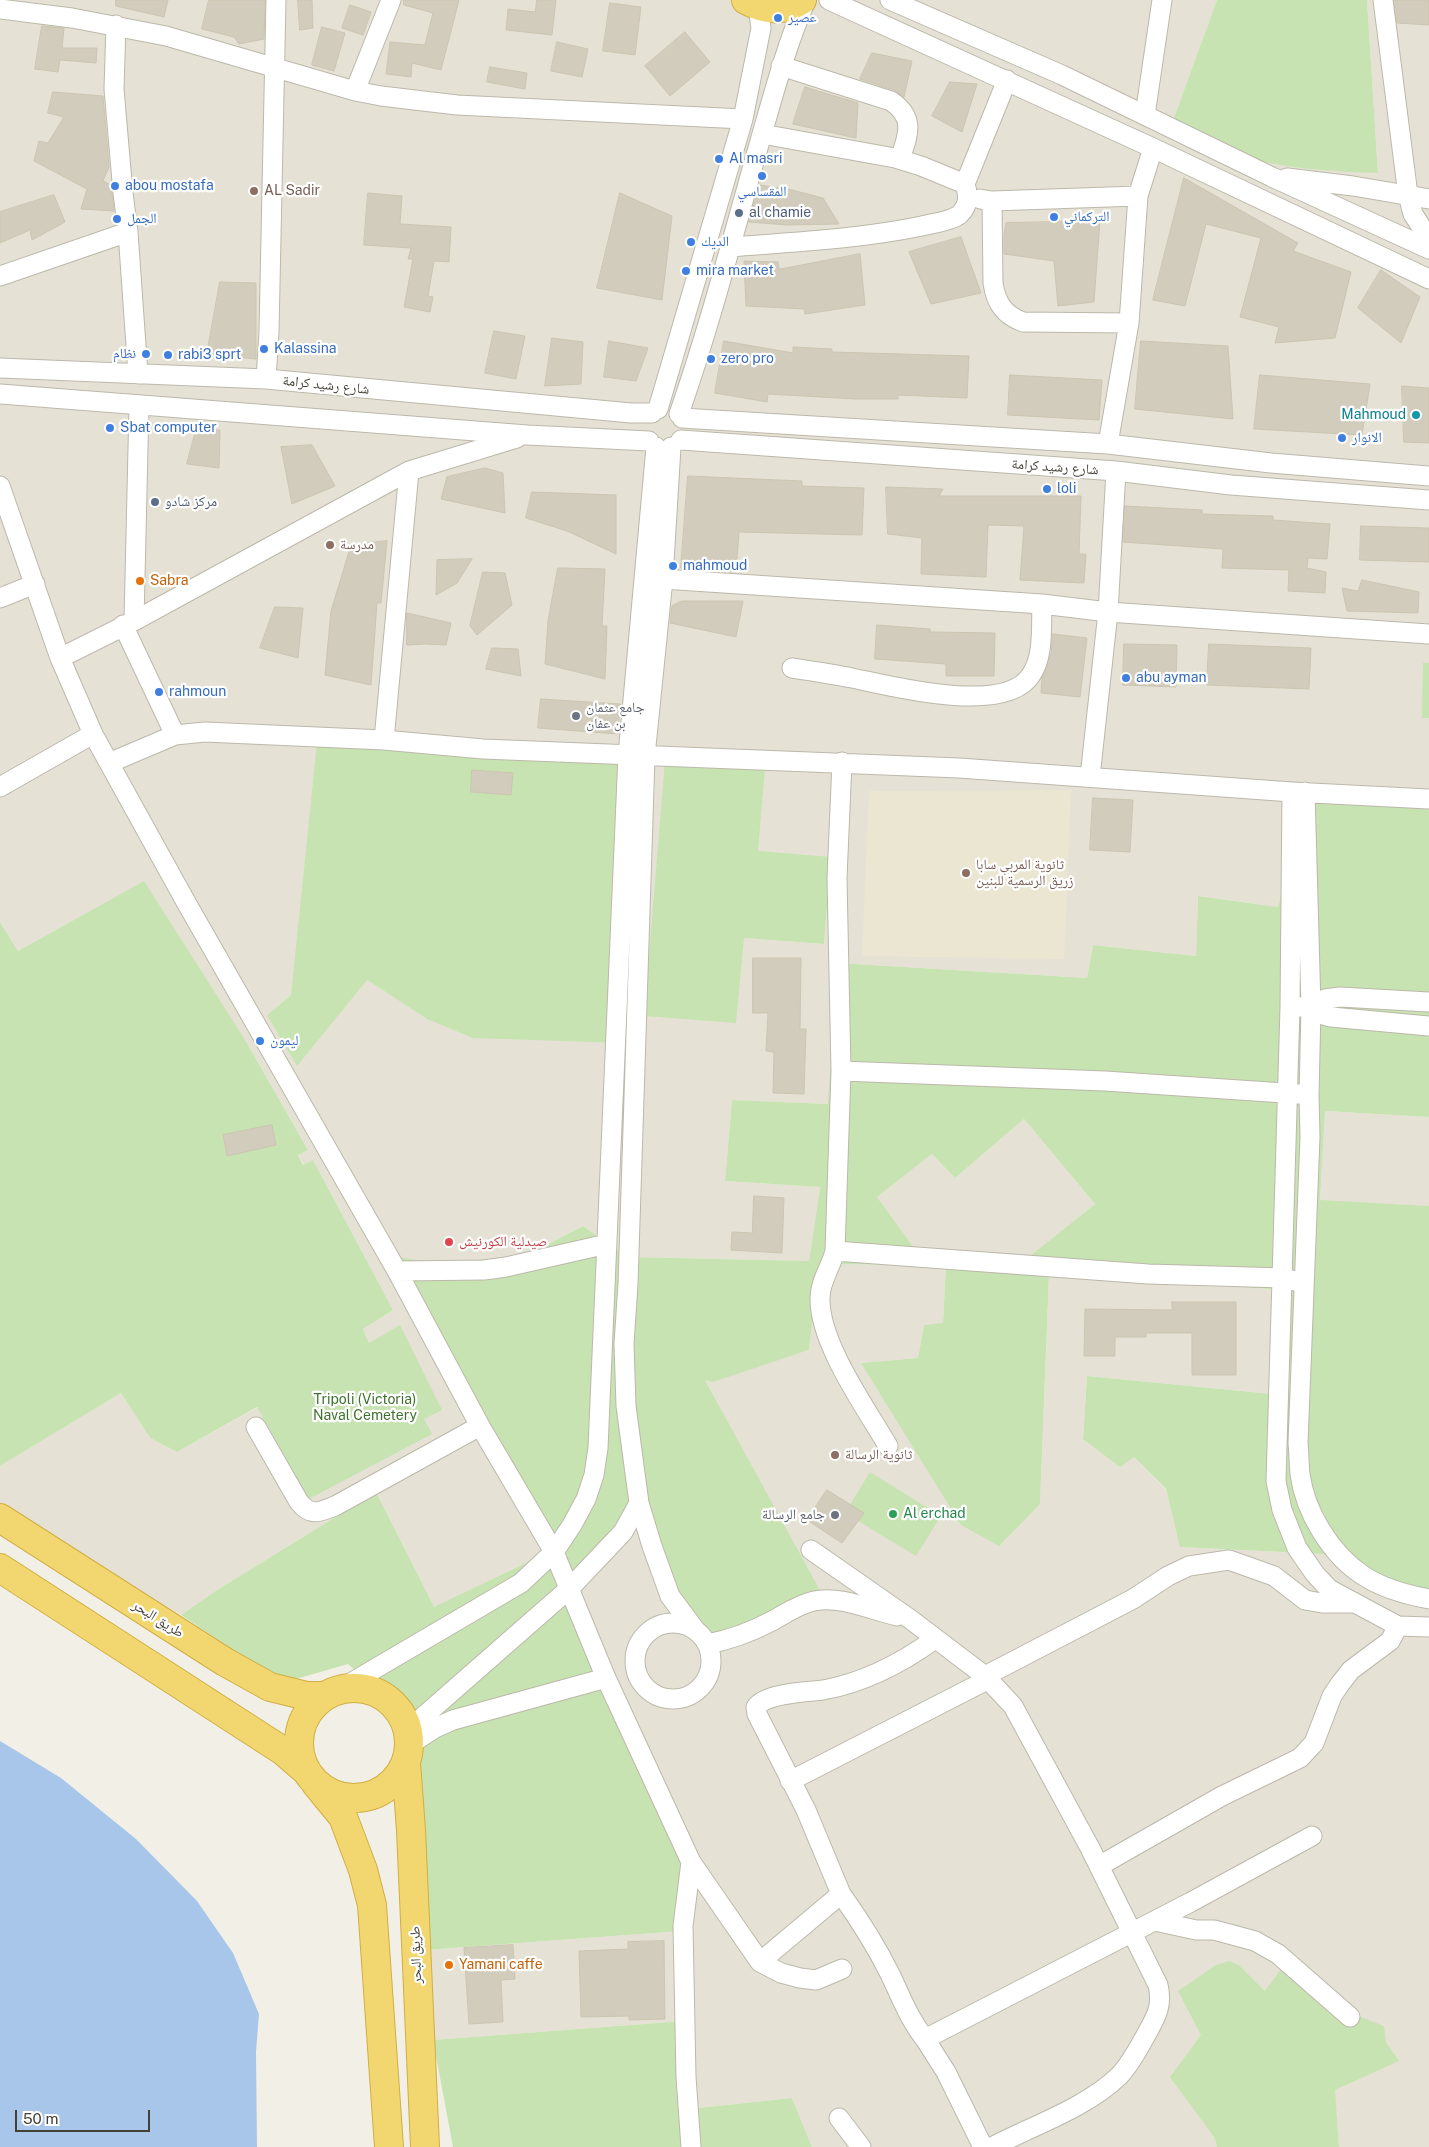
<!DOCTYPE html>
<html>
<head>
<meta charset="utf-8">
<style>
	body { margin:0 }
	#map { position:relative; width:1429px; height:2147px; overflow:hidden; background:#f2f0e6; font-family:"Public Sans",sans-serif }
	canvas { display:block }
	.scale { position:absolute; left:15px; top:2110px; width:135px; height:22px; box-sizing:border-box; border:2px solid #444036; border-top:0; padding-left:6px; font-size:15px; line-height:18px; white-space:nowrap; color:#444036; -webkit-text-stroke:4px #fff; paint-order:stroke }
</style>
</head>
<body>
<div id="map">
<canvas width="1429" height="2147"></canvas>
<div class="scale">50 m</div>
</div>
<script>
const g = document.querySelector('canvas').getContext('2d');
g.lineJoin = 'round';
function fill(path, color) {
  g.fillStyle = color;
  g.fill(path, 'evenodd');
}
function strokePath(path, color, width, dash) {
  g.strokeStyle = color;
  g.lineWidth = width;
  g.lineCap = dash ? 'butt' : 'round';
  g.setLineDash(dash || []);
  g.stroke(path);
}
function write(font, color, halo, rows, align = 'center') {
  g.font = font + ' "Public Sans","Noto Naskh Arabic",sans-serif';
  g.lineWidth = 4.5;
  g.setLineDash([]);
  g.textBaseline = 'middle';
  g.strokeStyle = halo;
  g.fillStyle = color;
  for (const [text, x, y, turn = 0] of rows) {
    g.save();
    g.translate(x, y);
    g.rotate((+turn || 0) * Math.PI / 180);
    g.textAlign = isNaN(turn) ? turn : align;
    if (halo) g.strokeText(text, 0, 0);
    g.fillText(text, 0, 0);
    g.restore();
  }
}
fill(new Path2D(`
	M0,0H1217L1168,134L1378,173L1367,0H1429V791L1305,792L1278,907L1198,896L1196,956L1093,945L1087,978L837,963L829,1104L732,1100L725,1181L820,1187L809,1261L628,1257L583,1226L539,1249L516,1257L547,1553L434,1608L376,1492L217,1590L181,1615L0,1515V1466L121,1393L150,1438L177,1452L370,1345L363,1329L393,1310L313,1160L304,1165L298,1155L308,1150L244,1038L143,882L18,951L0,922ZM643,751L427,1019L367,980L267,1015L291,995ZM831,857L824,944L744,938Z
	M1325,1111L1429,1117V1206L1320,1201Z
	M1024,1119L1095,1204L1026,1259L918,1253L877,1197L932,1154L955,1178Z
	M819,1264L946,1265L943,1324L924,1325L918,1358L861,1363L1040,1504L1049,1274L1285,1290L1294,1396L1087,1376L1083,1438L1134,1457L1166,1490L1181,1547L1323,1554L1399,1603L1429,1608V2147H1339L1334,2090L1398,2061L1386,2042L1265,1991L1239,1965L1201,2035L1214,2137L1217,2147H812L792,2098L698,2108L684,2021L433,2040L425,1950L681,1931L562,1594L642,1523L724,1415L705,1380L713,1381L809,1350Z`), '#e5e2d5');
fill(new Path2D(`
	M1071,790L1064,959L862,956L869,791Z`), '#eae6d1');
fill(new Path2D(`
	M1217,0H1367L1378,173C1331,172 1284,168 1237,156C1214,150 1191,141 1168,134Z
	M1423,663H1429V718H1422Z
	M318,733L643,751L621,1043L473,1038L427,1019L367,980L297,1066L267,1015L291,995Z
	M665,760L765,768L758,851L831,857L824,944L744,938L736,1023L644,1016Z
	M1429,791V1117L1325,1111L1320,1200L1429,1206V1608L1399,1603L1323,1554L1180,1547L1166,1489L1134,1457L1120,1467L1083,1439L1087,1376L1293,1396L1285,1290L1049,1274L1040,1504L999,1546L961,1525L861,1363L918,1358L924,1325L943,1323L946,1265L819,1264L809,1350L713,1382L705,1380L823,1596L718,1646L692,1617L667,1579L642,1523L562,1594L692,1868L681,1931L425,1950L415,1727L348,1664L296,1679L265,1671L181,1615L217,1590L376,1492L434,1607L547,1553L398,1257L445,1265L516,1257L539,1249L583,1226L628,1257L809,1261L820,1187L725,1181L732,1100L828,1104L837,963L1087,978L1093,945L1196,956L1198,896L1278,907L1305,792ZM1024,1119L1095,1204L1026,1259L918,1253L877,1197L932,1154L955,1178Z
	M144,881L244,1038L308,1150L298,1155L303,1165L313,1160L393,1310L363,1329L369,1343L400,1325L442,1410L424,1419L432,1434L309,1499L257,1407L177,1452L150,1438L121,1393L0,1466V922L18,951Z
	M870,1472L941,1516L916,1556L845,1513Z
	M1229,1961L1239,1965L1265,1991L1287,1961L1343,2010L1384,2026L1386,2042L1399,2061L1335,2090L1339,2147H1217L1214,2137L1170,2077L1201,2035L1178,1991L1216,1965Z
	M684,2021L698,2108L792,2098L812,2147H453L433,2040Z`), '#c7e3b2');
fill(new Path2D(`
	M0,1741L61,1778L136,1839L197,1901L233,1953L259,2014L256,2052L257,2147H0Z`), '#a7c6ea');
const building = new Path2D(`
	M116,0H168L164,17L116,6Z
	M209,0H265L264,39L239,44L234,37L202,29Z
	M298,0H312L313,28L300,30Z
	M404,0H459L441,70L412,63L411,77L386,74L390,42L425,45L433,13L404,5Z
	M537,0H556L552,35L506,30L508,9L535,12Z
	M1394,0H1429V25L1397,23Z
	M610,3L641,7L635,55L603,51Z
	M350,5L371,12L363,35L342,28Z
	M42,26L64,28L62,48H97L96,63L60,60L58,72L35,69Z
	M322,27L345,33L334,71L312,65Z
	M685,32L710,62L670,96L645,66Z
	M557,42L588,49L582,77L551,71Z
	M872,53L912,61L904,97L894,90L860,79Z
	M490,67L527,73L525,89L487,82Z
	M950,82L977,84L962,132L932,116Z
	M805,87L858,103L856,138L793,124Z
	M53,92L103,96L109,167L103,181L111,185L114,211L81,209L87,189L34,161L39,141L48,143L64,117L48,113Z
	M1184,178L1298,243L1293,251L1351,272L1335,338L1275,343L1279,327L1240,317L1261,238L1206,224L1185,306L1153,300Z
	M760,185L792,190L823,198L839,224L787,225L749,222Z
	M368,193L402,196L400,224L451,227L449,262L434,261L428,296L433,297L430,312L404,307L413,259H408L411,248L364,245Z
	M620,193L672,216L662,300L597,288Z
	M54,195L65,222L32,240L30,230L0,243V212Z
	M1100,221L1094,302L1058,306L1054,261L1004,254V235L1006,223Z
	M961,237L981,293L931,304L909,252Z
	M860,254L865,305L805,314L804,309L746,306L744,261L778,262L779,269Z
	M1381,270L1420,297L1401,343L1358,308Z
	M220,282L256,283V359L207,354Z
	M494,331L525,336L516,379L485,373Z
	M552,338L583,342L581,384L545,386Z
	M609,341L648,348L636,381L604,377Z
	M724,341L793,353V347L832,349V352L969,356L967,398L898,395V399H855L768,394L767,402L715,393Z
	M1141,341L1228,346L1233,419L1135,409Z
	M1010,375L1102,380L1099,420L1008,415Z
	M1260,375L1370,384L1362,435L1254,429Z
	M1402,386L1429,388V443L1404,442Z
	M196,430H220L219,468L187,464Z
	M312,445L335,486L292,504L281,447Z
	M485,468L503,473L505,513L441,499L447,477Z
	M688,476L802,481V486L864,488L862,535L739,532L736,572L681,568Z
	M886,487L943,489L939,496H1081L1079,554H1086L1084,583L1020,580L1024,526L988,525L986,577L921,574L922,538L888,534Z
	M532,492L616,495V554L567,531L526,518Z
	M1125,506L1202,510V514L1273,516V520L1330,524L1327,559L1308,558L1307,568L1326,572L1325,593L1288,591L1289,570L1222,568L1223,549L1123,542Z
	M1361,526L1429,528V562L1360,560Z
	M387,541L381,603H377L371,685L325,675L331,611L351,545Z
	M472,559L457,583L436,595L437,560Z
	M558,568L605,569L602,626H607L605,679L545,664L548,621Z
	M483,572L505,573L512,605L477,635L470,626Z
	M1362,580L1419,592L1418,613L1347,611L1342,588L1358,591Z
	M682,601H743L736,637L670,623L672,606Z
	M275,607L303,608L298,658L260,648Z
	M407,613L451,623L446,645L425,644L407,645Z
	M877,625L930,629V632L995,633L994,676H946V664L875,659Z
	M1053,634L1087,638L1080,697L1041,693L1042,678L1051,653Z
	M1124,644L1177,645L1176,687L1123,685Z
	M1209,644L1311,648L1309,689L1207,685Z
	M492,648L518,649L521,676L486,669Z
	M541,699L620,704L618,734L538,728Z
	M472,770L513,773L511,795L471,792Z
	M1093,798L1133,800L1130,852L1090,850Z
	M753,958H801L800,1029H806L804,1094L773,1093L774,1052L766,1051L768,1013H753Z
	M272,1125L276,1145L227,1156L223,1135Z
	M754,1196L784,1198L782,1253L731,1250L732,1232L752,1233Z
	M1172,1302H1236V1375H1192V1333H1146V1337H1115V1356H1084L1085,1309L1172,1310Z
	M827,1490L864,1513L842,1543L807,1520Z
	M664,1941L665,2019L629,2020V2016L581,2017L579,1951L628,1949V1942Z
	M513,1945L515,1979L501,1980L503,2022L469,2024L464,1948Z`);
fill(building, '#d2ccbd');
strokePath(building, '#ccc5b0', 1);
const minor = new Path2D(`
	M829,0L1153,148L1429,279
	M890,0L1062,75L1272,177L1429,249
	M1383,0L1408,195L1413,214L1429,239
	M0,9L72,18L166,36L355,91L381,96L457,105L743,119
	M116,25L114,89L123,193L128,232L138,374
	M781,66L891,101C916,118 908,135 900,159
	M355,91L391,0
	M1145,115L1162,0
	M1287,178L1353,186L1429,199
	M965,184L1007,80
	M980,199L992,201L1138,196
	M992,201L993,283C996,303 1004,315 1023,322L1129,323
	M731,247C795,242 859,239 922,226C933,223 949,222 959,215C969,206 969,196 965,184L921,166L895,158L762,134
	M0,276L128,232
	M0,368L266,379L631,413H652
	M266,379L269,332L276,0
	M0,394L527,435L649,441
	M658,409L743,119L761,28L758,7
	M679,414C710,325 734,232 760,141C774,93 786,46 806,0
	M682,418L1108,444L1271,463L1429,476
	M681,440L1116,471L1231,485L1429,500
	M1108,444L1129,323L1138,196L1153,148
	M0,486L60,658L93,734L187,904L397,1271L480,1426L554,1552L606,1678L691,1862L760,1962L781,1973L800,1978L816,1980L842,1969
	M663,579L1042,604L1108,612L1429,634
	M0,598L35,584
	M134,621L139,405
	M123,625L175,735
	M60,658L134,621L409,471L517,438
	M792,668C812,671 832,674 852,678C891,686 1005,716 1031,675C1044,656 1041,627 1042,604
	M384,740L409,471
	M842,762L837,878L841,1071L835,1251C831,1267 820,1281 820,1298C819,1343 866,1408 888,1446
	M109,763L175,735L205,732L384,740L483,749L959,768L1292,792L1429,799
	M1090,777L1108,612L1116,471
	M0,787L93,734
	M1292,792L1290,1008L1276,1481L1282,1510L1297,1548L1315,1574L1329,1589L1398,1626L1429,1627
	M1305,792L1311,1007L1309,1096L1310,1137L1298,1443C1299,1453 1299,1464 1300,1474C1305,1512 1331,1555 1364,1576C1382,1588 1408,1595 1429,1599
	M1300,1007H1311L1325,999L1340,997L1429,1002
	M1311,1007L1320,1014L1331,1017L1429,1026
	M841,1071L1105,1081L1299,1094
	M835,1251L1148,1274L1283,1278L1295,1281
	M397,1271L484,1270L506,1267L607,1244
	M256,1427L299,1502C311,1517 319,1512 335,1506L480,1426
	M639,1503L652,1546L670,1596L696,1631
	M811,1550L910,1619L985,1676L1013,1706L1090,1848L1158,1985C1163,2006 1156,2017 1146,2035C1138,2049 1130,2065 1119,2076C1086,2108 1032,2126 992,2147
	M635 1661a38 38 0 1 1 76 0a38 38 0 1 1-76 0Z
	M707,1644C730,1640 751,1632 772,1621C785,1614 799,1604 814,1601C840,1595 871,1610 897,1616
	M985,1676L1133,1599L1168,1576L1189,1566L1229,1560L1274,1576L1305,1600L1322,1603H1354
	M337,1691L521,1583L554,1552L572,1525L586,1499L594,1475L598,1448L628,755L656,447
	M408,1730L570,1588L623,1532L639,1503L626,1406L624,1344L628,1284L645,756L663,579L671,447
	M409,1745L435,1728L453,1720L606,1678
	M790,1781L989,1679
	M1099,1866L1222,1796L1300,1758L1314,1743L1332,1696L1340,1684L1351,1670L1390,1641L1398,1626
	M841,1894L806,1810L757,1714L756,1707C766,1693 806,1692 823,1690C863,1683 903,1662 935,1639
	M1155,1921L1196,1930H1214L1255,1941L1278,1954L1350,2017
	M760,1962L841,1894C859,1919 876,1946 890,1974C901,1997 909,2019 925,2039L1191,1902L1312,1836
	M925,2039L946,2072L983,2147
	M839,2118L861,2147
	M691,2147L686,2077L683,1926L691,1862`);
const highway = new Path2D(`
	M746,0C766,11 783,12 802,0
	M0,1518L225,1662L270,1687L307,1696H325
	M0,1568L283,1751L305,1770
	M299 1743a55 55 0 1 1 110 0a55 55 0 1 1-110 0Z
	M406,1763L411,1830L425,2147
	M316,1784L343,1817L363,1870L372,1905L389,2147`);
strokePath(minor, '#bcb8aa', 21);
strokePath(highway, '#d0ae42', 30);
strokePath(minor, '#fff', 19);
strokePath(highway, '#f2d771', 28);
for (const [x, y, r, color] of [
	[778,18,5,"#3f7fe0"],
	[719,159,5,"#3f7fe0"],
	[762,176,5,"#3f7fe0"],
	[115,186,5,"#3f7fe0"],
	[254,191,5,"#8d6e63"],
	[739,213,5,"#5c6f8a"],
	[1054,217,5,"#3f7fe0"],
	[117,219,5,"#3f7fe0"],
	[691,242,5,"#3f7fe0"],
	[686,271,5,"#3f7fe0"],
	[264,349,5,"#3f7fe0"],
	[146,354,5,"#3f7fe0"],
	[168,355,5,"#3f7fe0"],
	[711,359,5,"#3f7fe0"],
	[1416,415,5,"#0f9aa8"],
	[110,428,5,"#3f7fe0"],
	[1342,438,5,"#3f7fe0"],
	[1047,489,5,"#3f7fe0"],
	[155,502,5,"#5c6f8a"],
	[330,545,5,"#8d6e63"],
	[673,566,5,"#3f7fe0"],
	[140,581,5,"#e8710a"],
	[1126,678,5,"#3f7fe0"],
	[159,692,5,"#3f7fe0"],
	[576,716,5,"#6b7280"],
	[966,873,5,"#8d6e63"],
	[260,1041,5,"#3f7fe0"],
	[449,1242,5,"#e0444e"],
	[835,1455,5,"#8d6e63"],
	[893,1514,5,"#2e9e5b"],
	[835,1515,5,"#6b7280"],
	[449,1965,5,"#e8710a"]
]) {
  const dot = new Path2D();
  dot.arc(x, y, r, 0, 2 * Math.PI);
  g.fillStyle = color;
  g.fill(dot);
  strokePath(dot, '#fff', 2);
}
write('14px', '#366cbe', '#fff', [
	["عصير",788,18],
	["Al masri",729,159],
	["abou mostafa",125,186],
	["المقساسي",762,192,"center"],
	["التركماني",1064,217],
	["الجمل",127,219],
	["الديك",701,242],
	["mira market",696,271],
	["Kalassina",274,349],
	["نظام",136,354,"right"],
	["rabi3 sprt",178,355],
	["zero pro",721,359],
	["Sbat computer",120,428],
	["الانوار",1352,438],
	["loli",1057,489],
	["mahmoud",683,566],
	["abu ayman",1136,678],
	["rahmoun",169,692],
	["ليمون",270,1041]
], 'left');
write('14px', '#785e54', '#fff', [
	["AL Sadir",264,191],
	["مدرسة",340,545],
	["ثانوية المربي سابا",976,865],
	["زريق الرسمية للبنين",976,881],
	["ثانوية الرسالة",845,1455]
], 'left');
write('14px', '#4e5e75', '#fff', [
	["al chamie",749,213],
	["مركز شادو",165,502]
], 'left');
write('14px', '#444036', '#fff', [
	["شارع رشيد كرامة",326,385,6],
	["شارع رشيد كرامة",1055,467,4],
	["طريق البحر",158,1619,32],
	["طريق البحر",416,1955,-92]
]);
write('14px', '#0d838f', '#fff', [
	["Mahmoud",1406,415]
], 'right');
write('14px', '#c56008', '#fff', [
	["Sabra",150,581],
	["Yamani caffe",459,1965]
], 'left');
write('14px', '#5b616d', '#fff', [
	["جامع عثمان",586,708],
	["بن عفان",586,724],
	["جامع الرسالة",825,1515,"right"]
], 'left');
write('14px', '#be3a42', '#fff', [
	["صيدلية الكورنيش",459,1242]
], 'left');
write('14px', '#3f712e', '#fff', [
	["Tripoli (Victoria)",365,1400],
	["Naval Cemetery",365,1416]
]);
write('14px', '#27864d', '#fff', [
	["Al erchad",903,1514]
], 'left');
</script>
</body>
</html>
